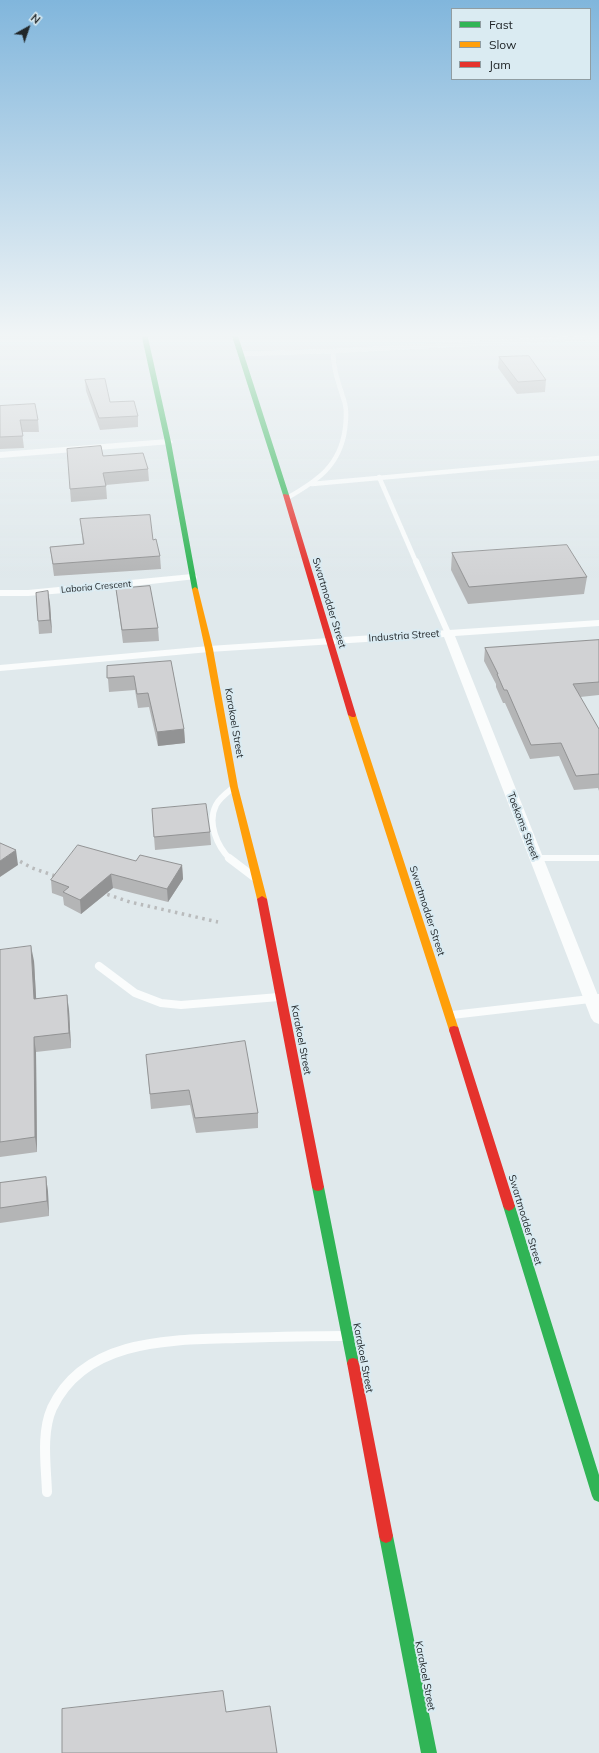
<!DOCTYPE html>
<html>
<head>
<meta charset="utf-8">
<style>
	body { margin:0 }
	#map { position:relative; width:599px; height:1753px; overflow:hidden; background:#e0e9ec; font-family:Mulish,sans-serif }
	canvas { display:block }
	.legend { position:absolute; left:451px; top:8px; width:140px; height:72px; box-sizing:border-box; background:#daebf2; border:1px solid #909da2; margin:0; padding:5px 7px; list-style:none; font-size:12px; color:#21272a }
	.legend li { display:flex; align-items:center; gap:8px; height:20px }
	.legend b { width:20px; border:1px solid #909da2 }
	.north { position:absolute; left:8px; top:8px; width:40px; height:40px; -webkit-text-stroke:3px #daebf2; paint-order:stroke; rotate:40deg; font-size:11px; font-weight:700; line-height:16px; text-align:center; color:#21272a }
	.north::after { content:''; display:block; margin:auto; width:14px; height:18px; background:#21272a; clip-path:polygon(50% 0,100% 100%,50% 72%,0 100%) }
</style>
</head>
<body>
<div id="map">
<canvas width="599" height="1753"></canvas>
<ul class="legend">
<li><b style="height:5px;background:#30b455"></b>Fast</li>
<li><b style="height:5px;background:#ff9f0a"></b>Slow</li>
<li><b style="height:5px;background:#e5322d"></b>Jam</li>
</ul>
<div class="north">N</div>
</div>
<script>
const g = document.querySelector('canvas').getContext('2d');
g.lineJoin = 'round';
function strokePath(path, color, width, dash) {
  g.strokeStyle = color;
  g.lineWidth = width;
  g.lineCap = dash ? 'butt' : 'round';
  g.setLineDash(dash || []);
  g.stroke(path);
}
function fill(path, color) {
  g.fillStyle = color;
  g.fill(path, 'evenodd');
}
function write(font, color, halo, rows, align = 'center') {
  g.font = font + ' Mulish,sans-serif';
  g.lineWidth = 4;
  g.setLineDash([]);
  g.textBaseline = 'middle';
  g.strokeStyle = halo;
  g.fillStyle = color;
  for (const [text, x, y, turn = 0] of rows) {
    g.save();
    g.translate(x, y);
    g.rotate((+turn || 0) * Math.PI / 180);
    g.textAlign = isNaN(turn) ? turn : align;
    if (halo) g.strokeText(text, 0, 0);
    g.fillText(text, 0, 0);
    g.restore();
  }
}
strokePath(new Path2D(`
	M240,354L333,351
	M379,477L416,562
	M312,484L599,458
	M287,498C317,481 340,466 345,429C346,421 347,412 345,404C340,386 333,371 333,351L599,337`), '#fafcfc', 4.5);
strokePath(new Path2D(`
	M416,561L448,633
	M0,668L209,649
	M536,858H599
	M230,859C217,846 207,823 216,805C220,797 228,792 234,787`), '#fafcfc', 6);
strokePath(new Path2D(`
	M229,858L254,877
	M99,966L135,993L161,1003L181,1005L279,997
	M452,1015L599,998`), '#fafcfc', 8);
strokePath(new Path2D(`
	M47,1492C46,1465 41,1433 52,1408C85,1338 171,1340 237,1338C272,1337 308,1336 343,1336`), '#fafcfc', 10);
fill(new Path2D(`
	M168,439L171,440L173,442L171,444L0,458V452Z
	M192,574L196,575L197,577L196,579L88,591L28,596H0V590H28Z
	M599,620V626L455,636L599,998V1024L594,1022L591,1018L444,637L209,652L205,651L203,649L205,647L209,646Z`), '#fafcfc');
fill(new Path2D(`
	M141,333H147L171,442L198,589L195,591L192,589L165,442Z
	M231,333H237L289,495L288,496L283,495Z
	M318,1183L322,1184L324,1187L359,1363L357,1367L353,1368L349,1367L347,1363L312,1187L314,1184Z
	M509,1201L513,1203L515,1206L599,1475V1502L594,1500L592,1496L503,1206L505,1203Z
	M386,1529L391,1531L393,1536L437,1753H421L379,1536L381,1531Z`), '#30b455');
fill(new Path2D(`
	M195,587L198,589L213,649L238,787L267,899L262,902L257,899L230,787L205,649L192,589Z
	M349,713H352L356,715L459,1030L458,1033H450L449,1030L348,715Z`), '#ff9f0a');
fill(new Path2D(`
	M284,494L289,495L356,715L355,717H352L348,715L283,495Z
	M262,896L267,899L324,1187L322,1190L318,1191L314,1190L312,1187L257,899Z
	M454,1026L458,1027L459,1030L515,1206L513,1209L509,1211L505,1209L503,1206L449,1030L450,1027Z
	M353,1358L357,1359L359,1363L393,1536L391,1541L386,1543L381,1541L379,1536L347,1363L349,1359Z`), '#e5322d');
strokePath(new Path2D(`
	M0,851L16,859`), '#b9bbbc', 2.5, [1.5, 3.5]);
strokePath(new Path2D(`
	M14,858L32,868L64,879
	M94,890L130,902L218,922`), '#b9bbbc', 3.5, [2.5, 4.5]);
fill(new Path2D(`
	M499,357L546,380L545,392L517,394L498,368Z
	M85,380L110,402L138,416V427L100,430L86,391Z
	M0,406L38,420L39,432H22L24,448L0,449Z
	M103,456L148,469L149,481L106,485L107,499L71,502L70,489Z
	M80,519L153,540L160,556L161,569L54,576L50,547L83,544Z
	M452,553L587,577L584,594L468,604L451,570Z
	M116,589L158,628L159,641L123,643Z
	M50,604L52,633L39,634L38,621Z
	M599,640V695L580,697L599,729V791L598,788L574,790L559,756L530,759L505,703H503L496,687V684L484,661L485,648Z
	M171,661L184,729L185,743L158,746L149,707L138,708L135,690L109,692L107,666Z
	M152,809L210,832L211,845L155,850Z
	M136,861L182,865L183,879L168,902L113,888L81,914L64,905L63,897L52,893L51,880Z
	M0,950L34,961L36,998L69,1010L71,1048L36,1052L37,1152L0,1157Z
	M146,1055L258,1113V1128L196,1133L190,1105L151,1109Z
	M46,1177L48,1192L49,1216L0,1223V1183Z`), '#b4b5b6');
fill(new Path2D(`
	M48,591L50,604L52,633L50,620Z
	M184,729L185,743L158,746L157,732Z
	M16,850L18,865L0,877V861Z
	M182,865L183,879L168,902L167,889Z
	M111,874L113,888L81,914L80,900Z
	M31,946L34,961L37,1013L34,999Z
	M67,995L69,1010L71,1048L69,1033Z
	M34,1037L36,1052L37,1152L35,1137Z
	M46,1177L48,1192L49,1216L47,1201Z`), '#929394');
const building = new Path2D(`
	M529,356L546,380L518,382L499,357Z
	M105,379L110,402L134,401L138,416L99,418L85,380Z
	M35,404L38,420H20L23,436L0,437V406Z
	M101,446L103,456L143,453L148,469L103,473L106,486L70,489L67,449Z
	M150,515L153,540L156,539L160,556L53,564L50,547L84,544L80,519Z
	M567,545L587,577L469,587L452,553Z
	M150,586L158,628L122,630L116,589Z
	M48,591L50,620L38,621L36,593Z
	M599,640V682L573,684L599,729V774L576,776L561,743L531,745L507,690H504L497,674H498L485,648Z
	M171,661L184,729L157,732L148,693L137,694L134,676L107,678V666Z
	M206,804L210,832L154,837L152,809Z
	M0,843L16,850L0,861Z
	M78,845L136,861L140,855L182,865L167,889L111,874L80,900L63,892L69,887L51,880Z
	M31,946L34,999L67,995L69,1033L34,1037L35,1137L0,1142V950Z
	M245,1041L258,1113L195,1118L189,1090L150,1094L146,1055Z
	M46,1177L47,1201L0,1208V1183Z
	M223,1691L226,1712L270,1706L277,1753H62V1709Z`);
fill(building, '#d1d2d4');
strokePath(building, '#929394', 1);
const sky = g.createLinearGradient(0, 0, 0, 578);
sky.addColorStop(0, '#81b6dc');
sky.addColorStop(0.58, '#f1f5f6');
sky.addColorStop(1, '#f1f5f600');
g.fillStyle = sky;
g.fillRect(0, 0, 599, 578);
write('9px', '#21272a', '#daebf2', [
	["Laboria Crescent",96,587,-5]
]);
write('10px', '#21272a', '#daebf2', [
	["Swartmodder Street",329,603,73],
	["Industria Street",404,636,-4],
	["Karakoel Street",234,723,80],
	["Toekoms Street",523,826,69],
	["Swartmodder Street",427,911,72],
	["Karakoel Street",301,1040,79],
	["Swartmodder Street",525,1220,73],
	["Karakoel Street",363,1358,79],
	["Karakoel Street",425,1676,79]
]);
</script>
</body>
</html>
